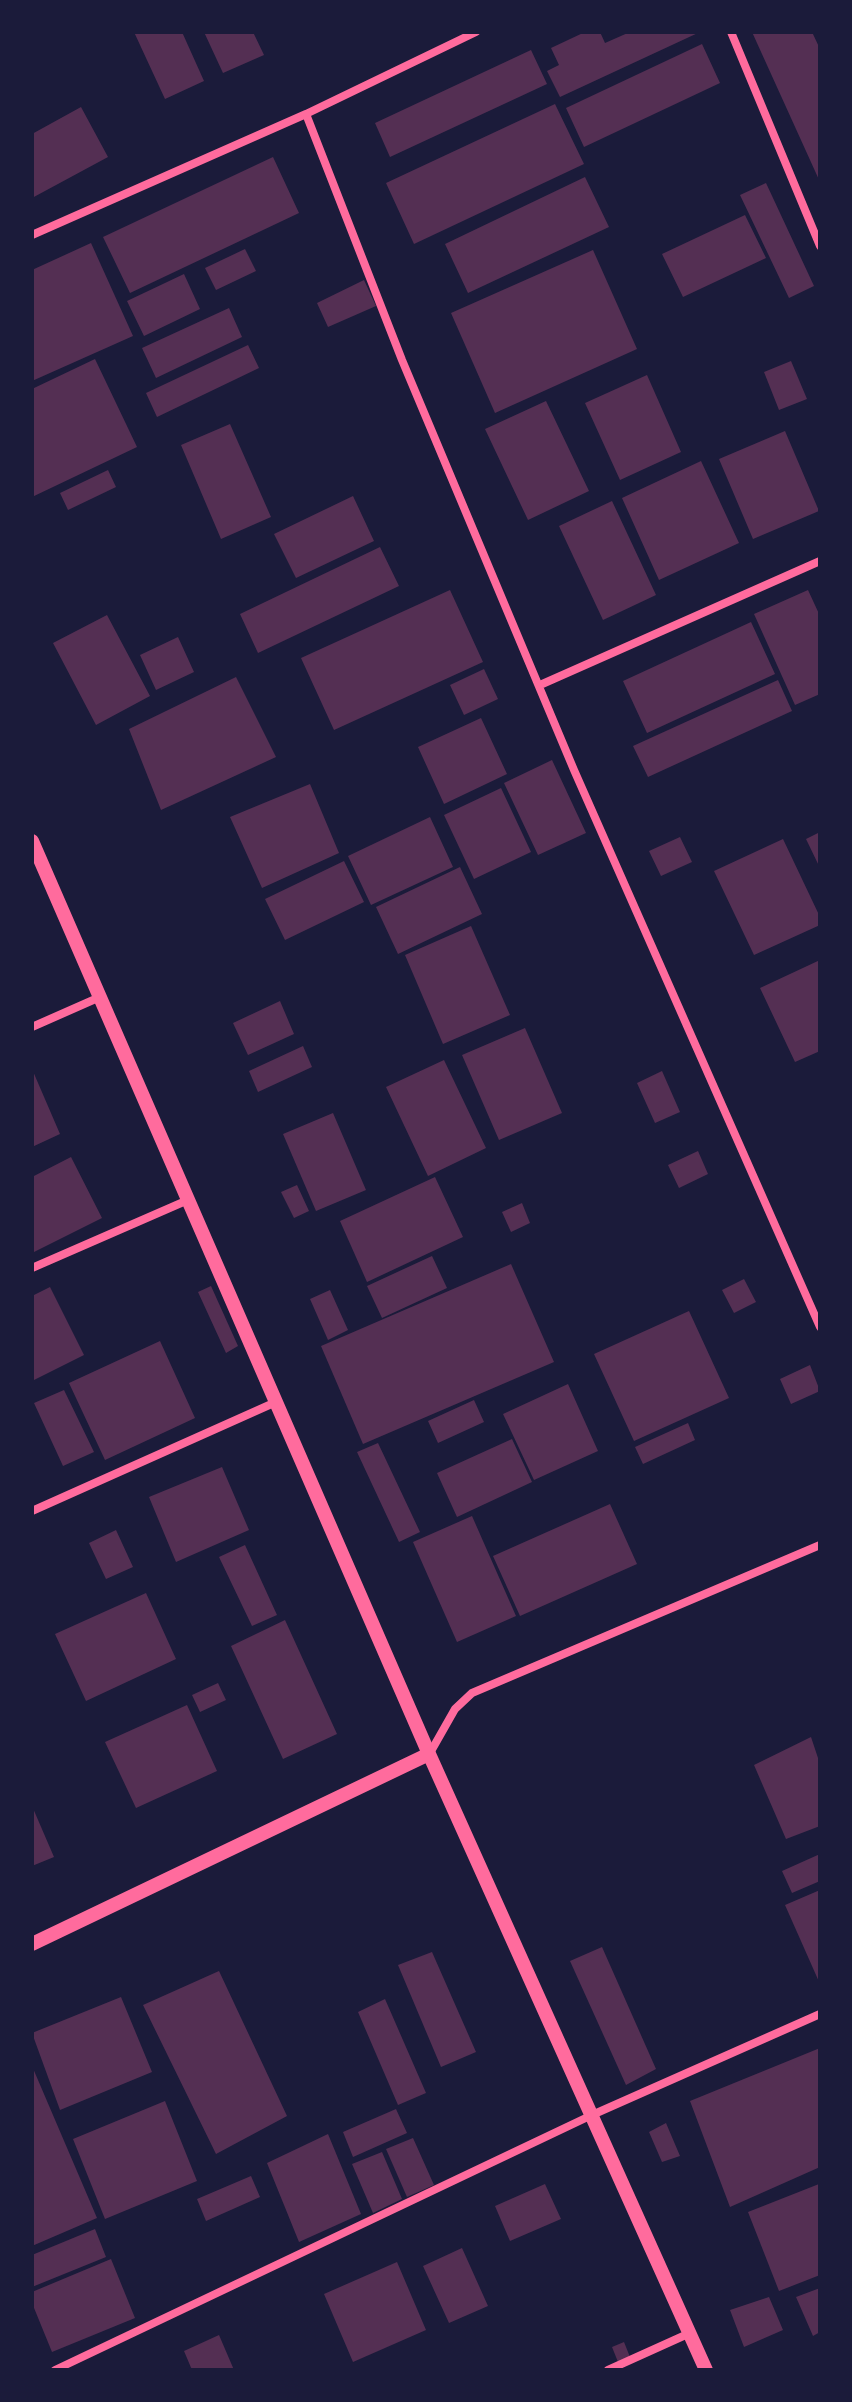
<!DOCTYPE html>
<html>
<head>
<meta charset="utf-8">
<style>
	body { margin:0 }
	#map { position:relative; width:852px; height:2402px; overflow:hidden; background:#1b1b3a; font-family:"Asap Condensed",sans-serif }
	canvas { display:block }
	.frame { position:absolute; inset:0; border:34px solid #1b1b3a; pointer-events:none }
</style>
</head>
<body>
<div id="map">
<canvas width="852" height="2402"></canvas>
<div class="frame"></div>
</div>
<script>
const g = document.querySelector('canvas').getContext('2d');
g.lineJoin = 'round';
function fill(path, color) {
  g.fillStyle = color;
  g.fill(path, 'evenodd');
}
function strokePath(path, color, width, dash) {
  g.strokeStyle = color;
  g.lineWidth = width;
  g.lineCap = dash ? 'butt' : 'round';
  g.setLineDash(dash || []);
  g.stroke(path);
}
fill(new Path2D(`
	M134,32H182L204,81L165,99Z
	M204,32H253L264,55L223,73Z
	M585,32H600L605,43L630,32H700L560,97L547,71L559,65L551,48Z
	M752,32H812L820,49V182Z
	M702,44L720,83L584,147L566,108Z
	M531,50L547,84L390,157L375,123Z
	M555,104L584,164L414,244L386,183Z
	M81,107L108,157L32,198V134Z
	M273,157L299,213L130,293L103,237Z
	M585,177L609,227L468,293L445,244Z
	M766,183L814,286L789,298L740,195Z
	M745,215L766,258L683,297L662,254Z
	M91,243L133,336L32,381V270Z
	M245,249L256,271L216,290L205,268Z
	M593,250L637,349L495,413L451,313Z
	M184,274L200,309L144,336L127,301Z
	M364,280L376,306L328,327L317,303Z
	M229,308L242,337L156,378L142,348Z
	M248,345L259,368L157,417L146,393Z
	M95,359L137,447L32,497V389Z
	M791,361L807,399L779,410L764,372Z
	M647,375L681,452L620,480L585,403Z
	M546,401L589,491L528,520L485,429Z
	M230,424L271,517L221,539L181,445Z
	M785,431L819,511L753,539L719,459Z
	M701,461L739,543L659,580L622,498Z
	M108,470L116,487L68,510L60,493Z
	M353,496L374,541L296,578L274,534Z
	M612,501L656,595L603,620L559,526Z
	M380,547L399,586L258,653L240,614Z
	M450,590L483,662L334,730L301,658Z
	M808,590L820,616V694L795,705L754,614Z
	M107,615L150,696L96,725L53,643Z
	M751,622L775,674L647,733L623,681Z
	M178,637L194,672L156,690L140,655Z
	M484,669L498,699L464,715L450,685Z
	M236,677L276,757L161,810L129,729Z
	M778,680L792,711L648,777L633,746Z
	M481,718L507,774L444,804L418,747Z
	M552,760L586,833L538,855L504,783Z
	M310,784L339,853L262,888L230,817Z
	M501,788L531,852L474,879L444,815Z
	M430,817L453,867L371,905L348,856Z
	M820,832V868L806,839Z
	M680,837L692,862L661,876L649,851Z
	M783,839L820,917V925L754,955L714,871Z
	M344,861L364,902L285,940L265,899Z
	M460,867L482,914L398,954L376,907Z
	M471,926L510,1015L443,1044L405,955Z
	M820,960V1051L795,1062L760,988Z
	M280,1001L294,1034L248,1055L233,1023Z
	M525,1028L562,1113L499,1140L462,1055Z
	M303,1046L312,1067L258,1092L249,1071Z
	M444,1060L486,1148L428,1176L386,1087Z
	M32,1069L60,1134L32,1147Z
	M662,1071L680,1112L655,1123L637,1083Z
	M333,1113L366,1190L316,1211L283,1134Z
	M698,1151L708,1174L679,1188L668,1165Z
	M71,1157L102,1218L32,1253V1177Z
	M435,1177L463,1237L367,1282L340,1221Z
	M297,1185L309,1211L294,1218L281,1192Z
	M522,1203L530,1223L511,1232L502,1212Z
	M432,1256L447,1288L382,1318L367,1286Z
	M511,1264L554,1362L363,1444L321,1346Z
	M744,1279L756,1302L734,1313L722,1290Z
	M211,1286L238,1346L226,1353L198,1292Z
	M50,1287L84,1355L32,1381V1296Z
	M330,1290L348,1330L328,1340L310,1299Z
	M689,1311L729,1398L634,1441L594,1354Z
	M160,1341L195,1418L105,1460L69,1383Z
	M810,1365L820,1391L791,1404L780,1379Z
	M568,1384L598,1451L534,1480L503,1414Z
	M64,1390L94,1452L63,1466L34,1403Z
	M474,1400L484,1422L438,1443L428,1421Z
	M688,1423L695,1440L643,1464L635,1447Z
	M512,1439L532,1482L457,1517L437,1473Z
	M378,1443L420,1532L399,1542L357,1452Z
	M222,1467L249,1530L176,1562L149,1497Z
	M610,1504L637,1564L520,1616L493,1556Z
	M472,1516L516,1616L457,1642L413,1542Z
	M116,1530L133,1567L106,1579L89,1543Z
	M245,1545L277,1615L252,1626L219,1557Z
	M146,1593L176,1659L86,1701L55,1634Z
	M285,1620L337,1734L283,1759L231,1646Z
	M218,1683L226,1700L200,1712L192,1695Z
	M187,1705L217,1771L136,1808L105,1742Z
	M811,1737L820,1764V1826L786,1839L754,1765Z
	M32,1806L54,1857L32,1866Z
	M820,1854V1881L792,1893L782,1871Z
	M820,1890V1984L785,1905Z
	M602,1947L656,2069L626,2085L570,1961Z
	M432,1952L476,2052L441,2067L398,1965Z
	M219,1971L287,2116L216,2154L143,2005Z
	M121,1997L152,2072L60,2110L32,2033Z
	M385,1999L426,2093L398,2105L358,2012Z
	M820,2048V2167L730,2207L690,2101Z
	M32,2066L97,2218L32,2246Z
	M165,2101L197,2181L105,2219L73,2139Z
	M396,2109L407,2133L353,2157L343,2132Z
	M666,2123L680,2156L662,2162L649,2132Z
	M328,2134L361,2214L299,2242L267,2163Z
	M413,2138L434,2185L407,2197L386,2149Z
	M382,2152L402,2199L373,2213L352,2164Z
	M251,2176L260,2197L206,2221L197,2199Z
	M545,2184L561,2219L510,2241L495,2206Z
	M819,2184L820,2275L779,2291L748,2212Z
	M95,2229L106,2257L32,2287V2255Z
	M462,2248L488,2306L449,2323L423,2266Z
	M111,2259L135,2318L52,2352L32,2303V2292Z
	M397,2262L426,2330L353,2362L324,2294Z
	M820,2288V2332L813,2336L796,2297Z
	M769,2297L783,2330L744,2347L730,2310Z
	M219,2335L234,2370H192L184,2351Z
	M624,2342L630,2357L618,2362L612,2347Z`), '#542f53');
strokePath(new Path2D(`
	M731,32L820,246
	M306,114L402,360L574,770L820,1327
	M32,235L306,114L476,32
	M540,685L820,561
	M32,1027L100,997
	M32,1268L188,1200
	M32,1511L276,1402
	M430,1753L455,1709L472,1693L820,1545
	M55,2370L592,2115L820,2014
	M608,2370L690,2333`), '#ff6b9d', 8);
strokePath(new Path2D(`
	M32,841L429,1754L706,2370
	M32,1944L429,1754`), '#ff6b9d', 14);
</script>
</body>
</html>
